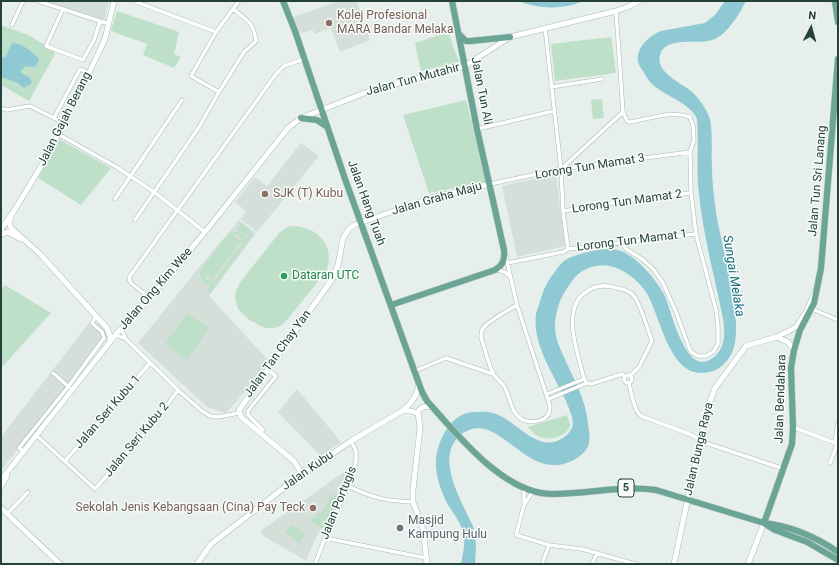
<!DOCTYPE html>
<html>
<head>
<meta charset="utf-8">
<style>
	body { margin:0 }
	#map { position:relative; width:839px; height:565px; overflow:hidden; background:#e6efeb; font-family:Roboto,sans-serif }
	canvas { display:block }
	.frame { position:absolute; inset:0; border:2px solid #24423a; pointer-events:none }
	.north { position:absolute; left:791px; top:8px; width:40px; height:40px; -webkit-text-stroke:3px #f7fbf9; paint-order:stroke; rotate:6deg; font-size:11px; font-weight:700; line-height:16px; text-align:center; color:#24423a }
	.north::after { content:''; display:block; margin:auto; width:14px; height:18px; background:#24423a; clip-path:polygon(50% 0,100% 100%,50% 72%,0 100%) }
</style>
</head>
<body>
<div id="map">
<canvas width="839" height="565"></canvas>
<div class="frame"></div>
<div class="north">N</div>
</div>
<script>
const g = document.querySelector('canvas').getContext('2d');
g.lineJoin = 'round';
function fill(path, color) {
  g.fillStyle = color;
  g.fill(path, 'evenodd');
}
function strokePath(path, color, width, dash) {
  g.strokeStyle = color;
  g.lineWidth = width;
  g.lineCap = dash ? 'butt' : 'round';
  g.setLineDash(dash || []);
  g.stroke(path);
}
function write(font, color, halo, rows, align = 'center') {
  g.font = font + ' Roboto,sans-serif';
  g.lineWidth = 3;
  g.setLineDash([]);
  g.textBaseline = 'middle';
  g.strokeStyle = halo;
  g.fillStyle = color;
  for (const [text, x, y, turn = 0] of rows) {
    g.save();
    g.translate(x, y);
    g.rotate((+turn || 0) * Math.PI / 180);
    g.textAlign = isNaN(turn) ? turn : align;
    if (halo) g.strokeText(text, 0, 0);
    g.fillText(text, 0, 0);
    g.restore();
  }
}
fill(new Path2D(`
	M42,1H109L105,20Z
	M339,1H357L370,40L340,52L331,28L314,34L313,30L299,34L293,17Z
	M301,143L319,156L257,232L240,219L246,211L235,202L255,177L267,186Z
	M556,174L565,246L517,257L502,186Z
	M239,220L256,233L209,296L269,361L253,383L226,413L207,407L138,343L192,276Z
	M92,319L106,331L107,338L1,470V437Z
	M297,389L341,442L321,456L278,412Z
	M351,467L327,526L322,527L315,539L306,561L262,535L261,533L262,530L266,527Z`), '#d4dfda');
fill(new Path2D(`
	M117,11L179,32L174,54L181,57L174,68L143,55L147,44L111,31Z
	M1,25L28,35L52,49L55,54L29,101L1,85Z
	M448,32L459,62L421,71L415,43Z
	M611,37L616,73L555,81L551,44Z
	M602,99L604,118L593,119L591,100Z
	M466,100L487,182L429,193L403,115Z
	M59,139L111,168L81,205L38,178Z
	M241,223L251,231L247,236L243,234L245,239L251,233L253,235L210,293L207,290L211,285C202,284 197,277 201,269L228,234L235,231L241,233L237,229ZM235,234L241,237V245L216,279L212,281L207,280L204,274L212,280L241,241L233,235Z
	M294,226C318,227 335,246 327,270L288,319L280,326L274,328H265L249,320L238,309L235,297L236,291L241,281L280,232L287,227Z
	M5,285L51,313L1,368V290Z
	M187,313L209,328L187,360L165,344Z
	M567,415C568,418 570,422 570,424C570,435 552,440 544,438C537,437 532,432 528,427Z
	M331,494L338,497L325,528H322L310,521L325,509Z
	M292,524L305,535L299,543L285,532Z`), '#bfe0c8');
fill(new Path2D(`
	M519,1H583C564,10 538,9 519,1Z
	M725,1H746C739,14 729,32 715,39C699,46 675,36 662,50C651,70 678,81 691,91C699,98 706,108 710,119C713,135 711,151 712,168C712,182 714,198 716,212C721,246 746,323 732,353C727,362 720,370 709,372C669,382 661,315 646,292C638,280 624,269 610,266C600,264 589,267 581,272C573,277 569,286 564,293C557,305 553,323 556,336C557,342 560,348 562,353C572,376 586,398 588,424C589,432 591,439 588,446C585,453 579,457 572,461C536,477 517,442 488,430C479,427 471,428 463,433C432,455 462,501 473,526C477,539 476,551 475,564H461C463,553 466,542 463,532C460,521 452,512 447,503C438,484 432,465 439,445C443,434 448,425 457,418C462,414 468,412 474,412C480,412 487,411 493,413C516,419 537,455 563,438C567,435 570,432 572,428C575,420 569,409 566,401C554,375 532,344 536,314C537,310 539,305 540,301C543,290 548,280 555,272C557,268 560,264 564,261C573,254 601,248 613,249C633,251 655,278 664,294C672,311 687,386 717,354C728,342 724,322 721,309C713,271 703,233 699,194C696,170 699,144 697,119C692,104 663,95 652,84C648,80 645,75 643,71C637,63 636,58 640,49C645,40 652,35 661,31L705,23L715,15Z
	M12,43C23,43 32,52 39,59L36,66L32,67L25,66L20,72L30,78L32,83L24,88L18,83L1,77V57L5,58Z`), '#8ec9d4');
const street = new Path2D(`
	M38,1L109,24
	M134,1L216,32
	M63,9L46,46L83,60L94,40L100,21
	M616,11L623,112L627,121L630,122C649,119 671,110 690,117L693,126L694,140L690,152L691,193L696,234L716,310L718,326V344L713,352L706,356H698L691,352L688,345L676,312L663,283L654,270L642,259L626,249L622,242
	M12,25L23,1
	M545,28L561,169L563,211L568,249
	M551,87L602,79
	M219,92L191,76L216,32L239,1
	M1,108L6,110L30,106L64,123
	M54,118L80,69L89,73
	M477,129L554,111
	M58,134L118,168L154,192L205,232
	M561,169L623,112
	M490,184L561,169L690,152
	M115,199L182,100
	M563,211L637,199L691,193
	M135,220L199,127L219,92L244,52L256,41C254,23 246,19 233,9
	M568,249L696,234
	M506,257L517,305L550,406C550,413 548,418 541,420C536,422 529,422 523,420C510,413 511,398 504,386C501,382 497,379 494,375C489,367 484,346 481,337C481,335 481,332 482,330C485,322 509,310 517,305
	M507,263L563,252L568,249
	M497,270L505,272L510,277
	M150,298L131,283L129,279L130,276L276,74L284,66L304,59
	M810,308L838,320
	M121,329L126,339L178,390L202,411L210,416L218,417L239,413
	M116,335L126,339
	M415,371L446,358L493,374
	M53,373L69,387
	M624 379a4 4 0 1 1 8 0a4 4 0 1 1-8 0Z
	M625,377L622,374L591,384L587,383L584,379C580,361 570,333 573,315C575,293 596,281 617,288C623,289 630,291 634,296C639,302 649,332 652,341L639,367L630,376
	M629,383C631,392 634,411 641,416L692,435L700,441L784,469
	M547,394L584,379
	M549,399L587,383
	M793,427L835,443
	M263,430L248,415V411L276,376L268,370
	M36,435L95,489L160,415L178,390
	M24,452L19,448L68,387L104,338L102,332L92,323L96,316
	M65,461L150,363
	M830,463L837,445L835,443L838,423
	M348,486C372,498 387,501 413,502
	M533,491L524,505L516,535L549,545L582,549L635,564
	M524,504V488
	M7,514L28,492
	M325,538L426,558
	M315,564L325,538L348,486L356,462V451L351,441
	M542,564L549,545
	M592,564L597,553`);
const secondary = new Path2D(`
	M11,217L9,222L11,228L40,254L96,316L107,328L110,336V342
	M1,229L14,211L46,158L89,73L105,39L114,1
	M1,234L8,232L21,239
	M776,337L788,342L794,350
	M402,411H410L418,413
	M302,474L294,461L241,417L239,410L333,278L338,265L343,238L349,229L354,225L431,198L490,184
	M1,480L117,333L150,298L205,232L288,128L301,118L372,90L465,66L510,37L616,11L630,6L639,1
	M1,486L7,476
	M1,508L60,564
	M197,564L211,544L302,474L351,441L402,411C411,404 418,396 419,384
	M427,564L423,529L413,502V490L420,428L418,413L419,410L423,407L432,406
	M674,564L700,441L709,404L715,388L746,346L776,337L789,331L797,326L807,311L814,294
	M748,564L764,523`);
const primary = new Path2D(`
	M283,1L295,31L345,179L422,392L427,401C457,434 504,495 553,494C588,494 621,485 656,490L764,523C790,526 816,537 838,552
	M835,1L838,22
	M460,35L466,41H471L510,37
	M301,118L317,120L326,126
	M391,305L495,270C503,265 505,260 504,250L477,129L452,1
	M764,523L792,444L793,427L791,368L794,350L800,330L814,303L821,268L838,59
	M765,524L775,530L807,542L838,560`);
strokePath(street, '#a8b8b2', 4.5);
strokePath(secondary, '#a4bbb3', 6);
strokePath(primary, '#c2cac8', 7);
strokePath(street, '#fff', 3.5);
strokePath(secondary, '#fff', 5);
strokePath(primary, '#6aa596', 6);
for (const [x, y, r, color] of [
	[329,23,4,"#8d6e63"],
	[265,194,4,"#8d6e63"],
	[284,276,4,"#2e9e5b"],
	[313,508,4,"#8d6e63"],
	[400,528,4,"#6b7280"]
]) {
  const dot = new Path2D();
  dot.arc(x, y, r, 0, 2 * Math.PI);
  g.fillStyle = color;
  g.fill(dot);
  strokePath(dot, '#f7fbf9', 1.5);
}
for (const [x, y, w] of [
	[626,488,16]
]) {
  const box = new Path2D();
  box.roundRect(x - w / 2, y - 9, w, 18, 3);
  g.fillStyle = '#f7fbf9';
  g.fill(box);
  strokePath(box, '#24423a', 1);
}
write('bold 11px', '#24423a', null, [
	["5",626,488]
]);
write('12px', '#785e54', '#f7fbf9', [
	["Kolej Profesional",337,16],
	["MARA Bandar Melaka",337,30],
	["SJK (T) Kubu",273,194],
	["Sekolah Jenis Kebangsaan (Cina) Pay Teck",305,508,"right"]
], 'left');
write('12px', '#24423a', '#f7fbf9', [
	["Jalan Tun Mutahir",413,80,-15],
	["Jalan Tun Ali",481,91,79],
	["Jalan Gajah Berang",65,119,-63],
	["Lorong Tun Mamat 3",590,167,-9],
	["Jalan Tun Sri Lanang",818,181,-85],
	["Jalan Graha Maju",437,199,-16],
	["Lorong Tun Mamat 2",627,202,-8],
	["Jalan Hang Tuah",366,203,70],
	["Lorong Tun Mamat 1",632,241,-7],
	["Jalan Ong Kim Wee",156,289,-49],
	["Jalan Tan Chay Yan",278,354,-54],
	["Jalan Bendahara",781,399,-88],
	["Jalan Seri Kubu 1",108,412,-49],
	["Jalan Seri Kubu 2",137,440,-50],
	["Jalan Bunga Raya",699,449,-77],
	["Jalan Kubu",308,471,-35],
	["Jalan Portugis",339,503,-68]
]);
write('12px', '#27864d', '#f7fbf9', [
	["Dataran UTC",292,276]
], 'left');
write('12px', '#5b616d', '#f7fbf9', [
	["Masjid",408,521],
	["Kampung Hulu",408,535]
], 'left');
write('italic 13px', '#1c6f80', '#f7fbf9', [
	["Sungai Melaka",733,276,81]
]);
</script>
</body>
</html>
